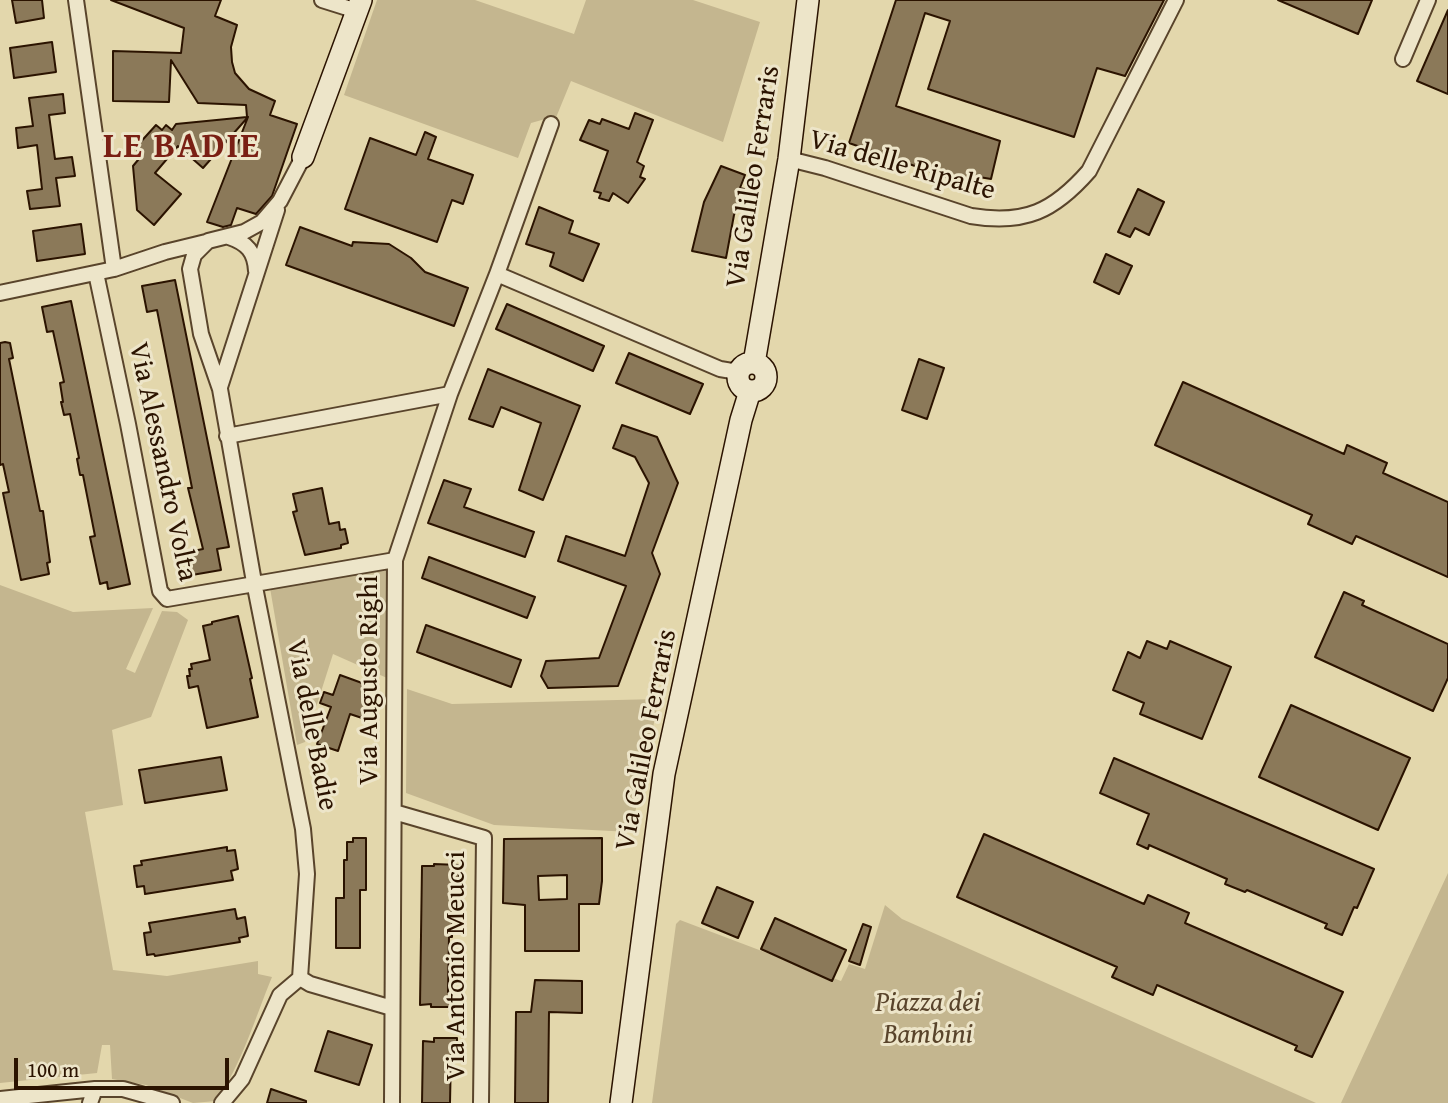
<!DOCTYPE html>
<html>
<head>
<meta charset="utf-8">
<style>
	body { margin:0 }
	#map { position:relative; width:1448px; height:1103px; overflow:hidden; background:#e3d7ac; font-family:"Gentium Book Plus",serif }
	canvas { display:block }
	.scale { position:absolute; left:14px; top:1058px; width:215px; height:32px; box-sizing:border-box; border:4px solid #2b1300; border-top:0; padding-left:9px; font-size:21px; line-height:24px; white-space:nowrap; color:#2b1300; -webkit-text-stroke:5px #ede5c9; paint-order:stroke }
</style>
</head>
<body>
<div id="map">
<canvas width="1448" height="1103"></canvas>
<div class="scale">100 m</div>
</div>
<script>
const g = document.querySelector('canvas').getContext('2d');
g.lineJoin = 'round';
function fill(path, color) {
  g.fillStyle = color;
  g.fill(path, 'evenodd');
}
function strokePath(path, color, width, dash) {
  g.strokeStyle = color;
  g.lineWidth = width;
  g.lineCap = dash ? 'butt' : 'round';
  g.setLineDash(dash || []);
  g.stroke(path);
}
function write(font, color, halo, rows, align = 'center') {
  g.font = font + ' "Gentium Book Plus",serif';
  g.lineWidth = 6;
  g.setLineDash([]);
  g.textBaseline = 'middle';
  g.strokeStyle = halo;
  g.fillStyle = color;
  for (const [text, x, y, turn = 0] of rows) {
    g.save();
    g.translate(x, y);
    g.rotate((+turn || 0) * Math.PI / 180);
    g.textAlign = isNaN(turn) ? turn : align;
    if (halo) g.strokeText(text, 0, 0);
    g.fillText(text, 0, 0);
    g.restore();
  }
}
fill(new Path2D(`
	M377,0H475L574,34L586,0H693L760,22L723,142L571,81L555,120L549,118L531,123L518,158L344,95Z
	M386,567L387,678L333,654L305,742L297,745L270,588Z
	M0,585L73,612L153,608L126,669L135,673L162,611L177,612L188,620L151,717L112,730L123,805L85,812L113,970L167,976L258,961V974L272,977C255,1018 242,1064 216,1101L193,1103L146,1085L112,1079L110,1045H102L97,1073L0,1083Z
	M407,689L452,704L659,699L631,832L494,825L406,793Z
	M1448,873V1103H1341Z
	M885,905L902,919L1316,1103H652L676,924L680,920L841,981L849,964L865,969Z`), '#c4b68f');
const building = new Path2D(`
	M12,0H42L44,18L16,23Z
	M111,0H221L215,16L237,25L231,47L232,62L235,73L249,89L275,101L270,115L297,124L272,196L256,214L237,208L231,225L223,227L207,222L248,117L203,168L178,146L155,173L181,194L154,225L137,210L133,166L138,160L137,146L156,125L162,130L166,125L172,130L176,124L247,117L246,105L198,103L171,60L169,102L113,101V51L181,53L184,28Z
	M896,0H1164L1125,76L1097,68L1074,137L928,89L950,21L925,13L896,106L1000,141L991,179L979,177L975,187L849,143Z
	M1278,0H1372L1358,34Z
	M1448,10V94L1417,81Z
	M52,42L56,72L14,78L10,48Z
	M63,94L65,113L49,115L55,159L72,157L75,176L56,178L60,206L30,209L27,191L42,189L37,145L18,148L16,128L33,126L29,98Z
	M635,113L653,120L637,162L644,166L640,177L645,179L628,203L613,193L609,201L599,198L601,193L594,191L608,151L580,140L589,120L600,124L602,119L629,129Z
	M425,132L436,137L428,159L473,175L463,204L452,200L437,242L345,209L370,138L416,155Z
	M721,166L745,175L740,188L744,189L734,215L726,258L692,251L704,202Z
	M1138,189L1164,202L1149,235L1135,228L1130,237L1118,232Z
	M539,207L573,221L569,233L599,244L583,281L550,266L554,253L526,244Z
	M81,224L85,254L37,261L33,231Z
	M300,227L352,246L353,242L389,244L411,258L425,272L468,288L454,326L286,265Z
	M1106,254L1132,266L1119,294L1094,282Z
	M175,280L229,547L217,549L221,570L192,575L188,552L203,549L188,488H192L157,310L147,312L142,286Z
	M71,301L130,584L108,589L107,582L100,584L90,537L95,536L83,475H80L77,459L79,458L70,414L64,415L61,402H63L60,383L64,382L53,331L47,332L42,307Z
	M507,304L604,346L593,371L496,329Z
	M5,342L10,343L13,358L9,359L40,511H43L50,562L47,563L49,574L21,580L3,493L9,492L3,464L0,465V343Z
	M629,353L703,384L690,414L616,383Z
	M919,359L944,368L927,419L902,410Z
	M488,369L580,406L543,500L519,490L541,423L501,407L493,427L469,419Z
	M1183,382L1344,454L1347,445L1387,463L1383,473L1448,502V577L1356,536L1352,544L1308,524L1312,515L1155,445Z
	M622,425L657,437L678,483L652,553L660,574L618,686L548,688L541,676L546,661L599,658L626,586L558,561L566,536L625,556L649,483L635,457L613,448Z
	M444,480L471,489L464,507L534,532L525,557L428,523Z
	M322,488L329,524L339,522L340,530L345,529L348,543L341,545V548L305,555L293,512L297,511L293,494Z
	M429,557L535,597L527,618L422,578Z
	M1344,592L1364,601L1362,605L1448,644V678L1433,711L1315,657Z
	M238,616L252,678L250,679L258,717L207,728L198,686L189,688L187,676H190L189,669H192L191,664L210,660L203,626L212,624V622Z
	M426,625L521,660L511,687L417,652Z
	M1147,641L1167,649L1170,641L1231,667L1202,739L1140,714L1144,703L1113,690L1128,652L1140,658Z
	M340,675L373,687L362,718L350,714L338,751L317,744L331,707L320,703L324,692L333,695Z
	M1291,705L1410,758L1378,830L1259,777Z
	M221,757L227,790L145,803L139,770Z
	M1114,758L1374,869L1357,908L1354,907L1342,935L1325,928L1327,924L1247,890L1245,892L1225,884L1227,879L1149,845L1148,849L1137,844L1149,814L1100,793Z
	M984,834L1144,904L1148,895L1189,913L1185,923L1343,992L1312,1057L1295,1050L1297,1046L1157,985L1153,995L1112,977L1117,967L957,897Z
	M353,838H366V890H360V948H336V898H344V860H347V842H353Z
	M602,838V881L599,904H579V951H525V905L503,903L504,839ZM567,875V899L539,900L538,876Z
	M227,847V851L235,850L238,869L231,871L233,880L145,894L144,886L137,887L134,866L142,865L141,861Z
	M434,864L459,865V879H453L452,937H449L448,992H454V1007H431V1004L420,1005L422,866H434Z
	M717,887L753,902L738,938L702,923Z
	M235,909L237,919L245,917L248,936L239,938L240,942L155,956L154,954L147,955L144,933L151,932L149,923Z
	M775,918L846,950L832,981L761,949Z
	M863,924L871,927L860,965L849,961Z
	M535,980L582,981V1013L549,1012L548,1103H515L516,1012H531Z
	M328,1031L372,1045L359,1085L315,1071Z
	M434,1038H457V1054H451L450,1103H422L423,1041L434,1042Z
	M271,1089L306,1101V1103H267Z`);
fill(building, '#8b7959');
strokePath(building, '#2b1300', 2);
const street = new Path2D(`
	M76,0L114,269
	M322,0L357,11
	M1403,59L1428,0
	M789,159L825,168L971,216C1025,225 1054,211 1089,171L1176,0
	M229,237C247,243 255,252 256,271
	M96,273L128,424L160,591L167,599L395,560
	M497,274L551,124
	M0,293L114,269L165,252L206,242
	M220,387L277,210
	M227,436L450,394
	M394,812L484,838L481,1103
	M300,978L307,874L303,829L254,582L220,389L201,334L190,269L194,255L208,241L244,232L262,222L280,201L303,157
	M300,978L310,984L392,1008
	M0,1099L95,1089
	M90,1103L95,1089H123L172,1103
	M222,1103L242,1079L280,995L300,978
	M392,1103L395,560L450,394L497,274L720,369L738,372`);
const secondary = new Path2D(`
	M303,157L361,0
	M738 377a14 14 0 1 1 28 0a14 14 0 1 1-28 0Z
	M754,363L789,159L808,0
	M621,1103L664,774L741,420L750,391`);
strokePath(street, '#59442b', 18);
strokePath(secondary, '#2b1300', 24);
strokePath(street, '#ede5c9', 14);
strokePath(secondary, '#ede5c9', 21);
write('28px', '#2b1300', '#ede5c9', [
	["Via delle Ripalte",902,166,16],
	["Via Galileo Ferraris",754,177,-81],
	["Via Alessandro Volta",162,462,78],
	["Via Augusto Righi",370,680,-90],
	["Via delle Badie",311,725,79],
	["Via Galileo Ferraris",647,740,-79],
	["Via Antonio Meucci",457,966,-90]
]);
write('italic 28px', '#59442b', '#ede5c9', [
	["Piazza dei",928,1004],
	["Bambini",928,1036]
]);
g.letterSpacing = '2px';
write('bold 35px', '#7a1f14', '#ede5c9', [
	["LE BADIE",182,148]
]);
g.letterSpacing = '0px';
</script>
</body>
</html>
